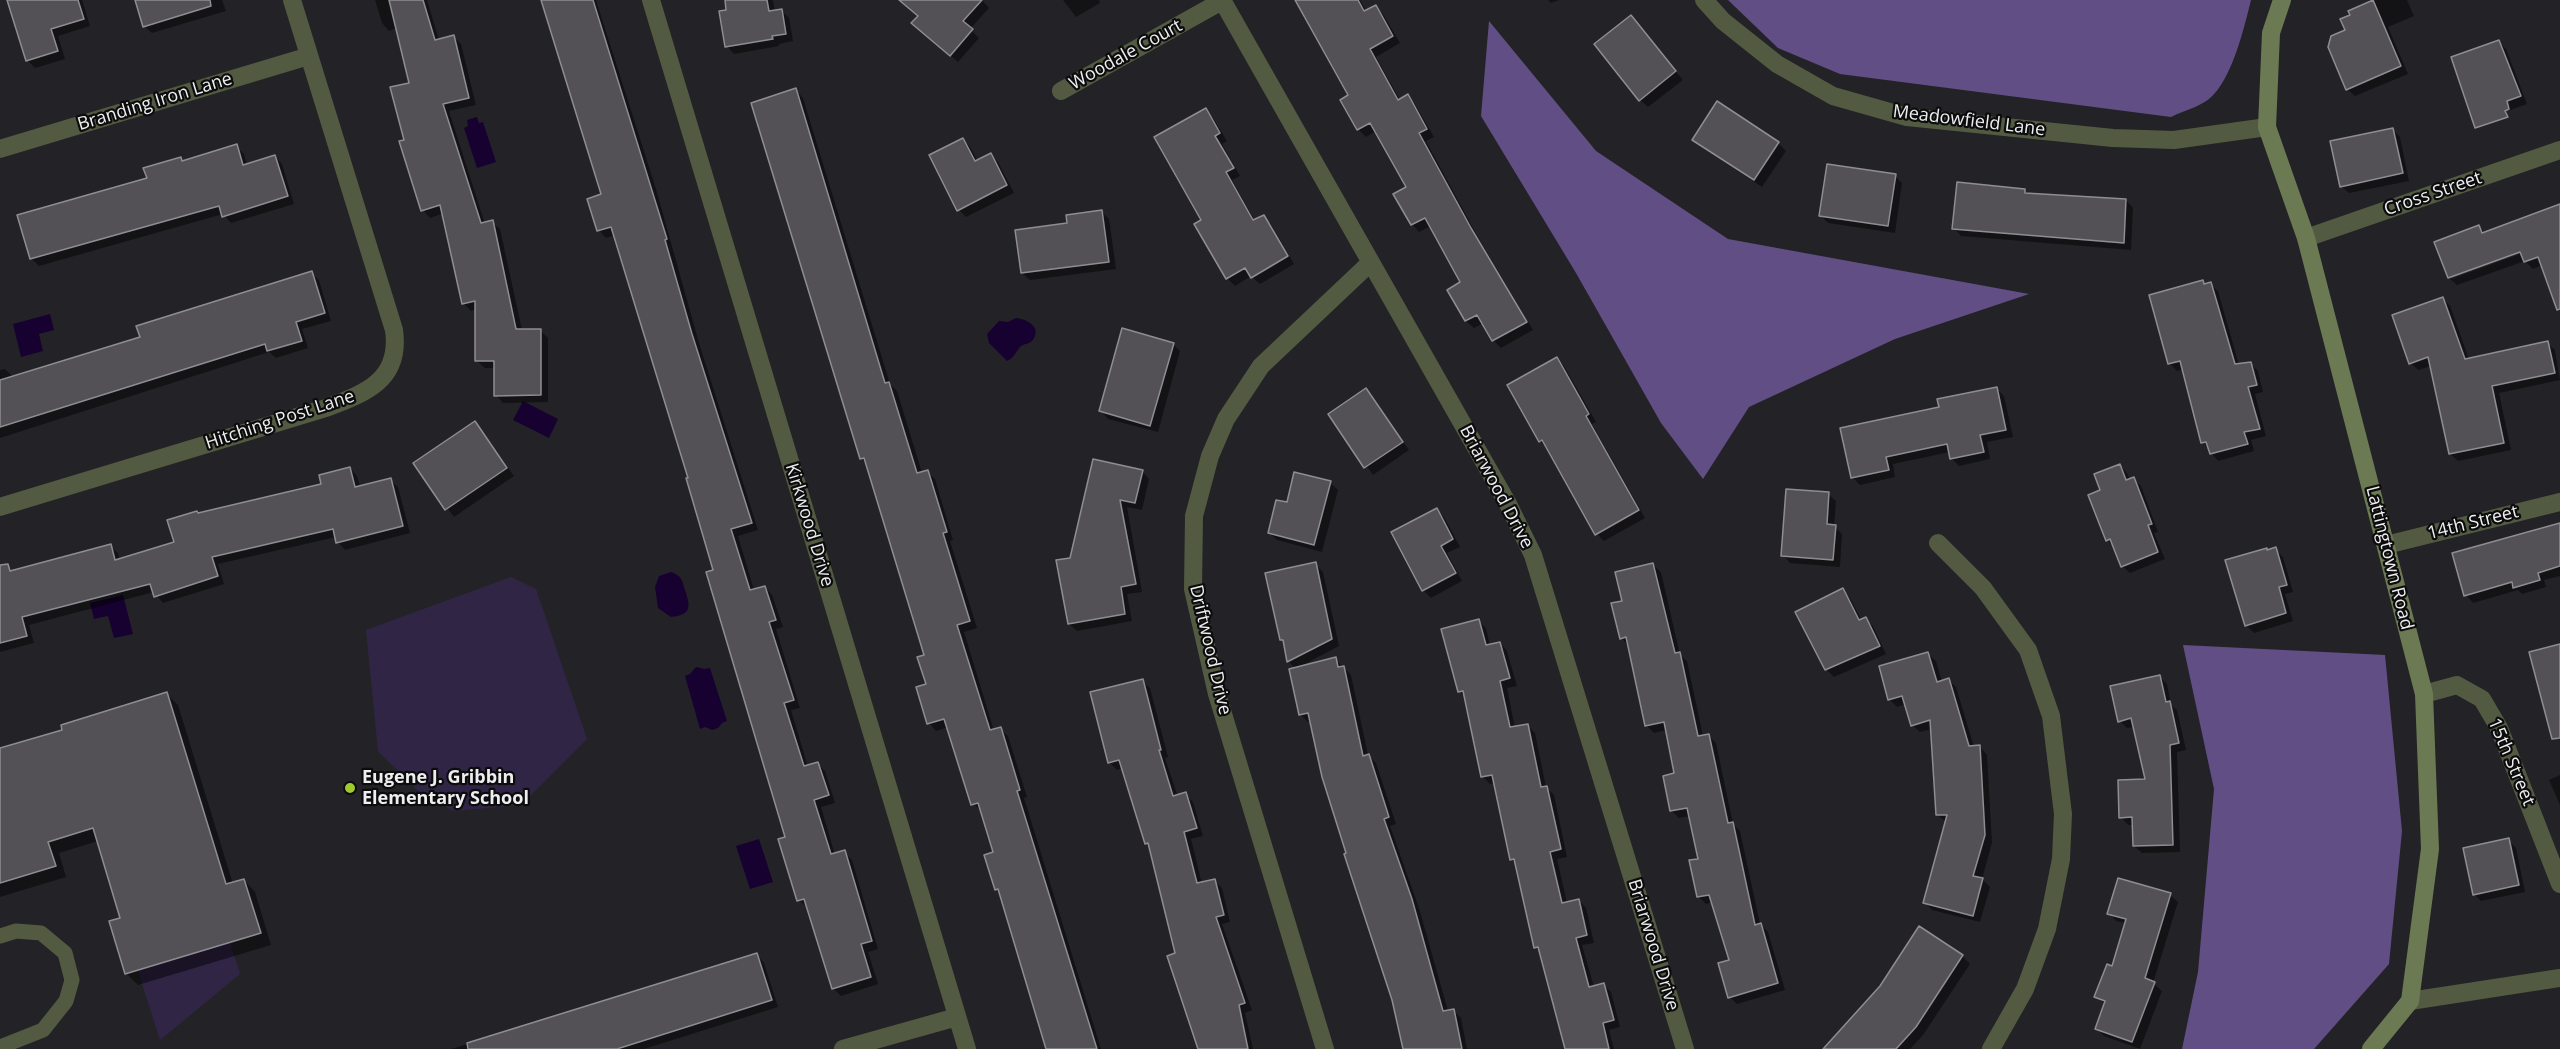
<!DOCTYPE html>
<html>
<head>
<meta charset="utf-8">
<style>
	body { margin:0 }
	canvas { display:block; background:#232226 }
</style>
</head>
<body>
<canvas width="2560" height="1049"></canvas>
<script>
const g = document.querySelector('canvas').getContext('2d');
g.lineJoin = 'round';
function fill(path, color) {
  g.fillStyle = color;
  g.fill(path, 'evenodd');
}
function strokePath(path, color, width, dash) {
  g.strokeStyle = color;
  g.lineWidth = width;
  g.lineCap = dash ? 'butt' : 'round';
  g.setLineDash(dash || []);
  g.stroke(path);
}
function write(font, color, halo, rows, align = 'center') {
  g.font = font + ' "Open Sans",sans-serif';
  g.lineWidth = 4.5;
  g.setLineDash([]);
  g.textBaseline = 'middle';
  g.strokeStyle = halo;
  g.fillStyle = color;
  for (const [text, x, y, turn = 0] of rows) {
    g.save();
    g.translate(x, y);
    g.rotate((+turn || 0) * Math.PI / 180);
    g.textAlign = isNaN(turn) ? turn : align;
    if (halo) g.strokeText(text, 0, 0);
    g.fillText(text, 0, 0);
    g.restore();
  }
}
fill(new Path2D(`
	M511,577L536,589L587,739L521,805L454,811L422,795L378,751L366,630Z
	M230,942L240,974L160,1040L138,971Z`), '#312546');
fill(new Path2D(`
	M1728,0H2251C2244,28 2232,80 2209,99C2199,107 2183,111 2171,117L1840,74L1778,48Z
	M1489,21L1596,151L1728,239L2029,294L1895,339L1749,407L1703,479L1661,423L1576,273L1481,116Z
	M2183,645L2385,655L2402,831L2389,964L2314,1049H2182L2198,972L2214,789Z`), '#614e85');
fill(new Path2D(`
	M477,117L479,123L483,122L496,162L477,168L464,128L468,126L467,120Z
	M50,314L54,330L39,334L43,351L21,357L13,324Z
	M1016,318C1027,319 1042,327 1033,340C1029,345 1024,343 1020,347C1015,353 1015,357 1007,361L989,343L987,334L999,321L1008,322Z
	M523,401L558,419L549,438L513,420Z
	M671,572C682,576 682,580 685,590C691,607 691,615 671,617L658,608L655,587L659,576Z
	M123,595L133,634L114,638L108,616L94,619L90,603Z
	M696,667L705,669L710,668L727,721L722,723L718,728L712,730L705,727L700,729L685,676L690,674Z
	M759,839L773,882L750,889L736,846Z`), '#170131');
fill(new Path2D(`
	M9,0H82L90,26L58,36L65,59L35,68L27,60Z
	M137,0H222L226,11L152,33L144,26Z
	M375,0H427L439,40L454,37L461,44L476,105L449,111L485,224L492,222L500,229L522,330H540L548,338V402L503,403L496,395L495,368H485L477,361L476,309L471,311L463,303L444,213L430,218L423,210L406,141L411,84L397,28L389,31L382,23Z
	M543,0H596L656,189L699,343L758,530L738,536L754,590L765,587L772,595L783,627L776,629L800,708L791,710L808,767L818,764L825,771L835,803L821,807L835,855L844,852L852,860L878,949L868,952L878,984L841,996L833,988L808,907L798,900L787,838L690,479L615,235L606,238L599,230L603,195Z
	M726,0H773L775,12L782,11L789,18L793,41L779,44V46L734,54L727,46Z
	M933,0H982L989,8L970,29L979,38L958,62L921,30Z
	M1063,0H1099L1100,3L1076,17Z
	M1298,0H1360L1367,12L1376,7L1383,14L1400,43L1376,57L1400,100L1408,96L1415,104L1434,137L1426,141L1478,237L1533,330L1501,348L1493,340L1483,323L1474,328L1466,321L1449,290L1463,283L1431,226L1419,232L1412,224L1408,188L1376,131L1366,137L1358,129L1350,96Z
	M1548,0H1559L1551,3Z
	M2369,0H2407L2414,16L2388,27L2408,74L2355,96L2347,89V31L2371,3Z
	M1631,17L1683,80L1648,107L1640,100Z
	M2499,42L2506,49L2527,104L2502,113Z
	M796,90L803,98L890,384L897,391L922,473L927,472L935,479L953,540L950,541L977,628L964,632L994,731L1000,729L1008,736L1027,797L1024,798L1101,1049H1048L1001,894L996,889L995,853L982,811L973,804L949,727L936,731L929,723L925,656L867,464L861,458Z
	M1717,104L1778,143L1786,151L1762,187L1701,147L1694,140Z
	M1206,110L1213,118L1227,141L1222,144L1240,176L1232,180L1255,221L1263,217L1271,224L1294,264L1260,284L1251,276L1235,286L1227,278L1203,220Z
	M2392,129L2400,137L2409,181L2349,193L2341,186Z
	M963,139L970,147L978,161L990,155L998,162L1014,193L966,217L959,210Z
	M236,146L244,154L247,165L275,156L282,164L294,204L231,223L223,214L39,266L32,259L180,159L184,162Z
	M1895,176L1902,183L1895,233L1828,223L1820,215Z
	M2024,191L2028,195L2126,200L2133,208L2131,250L1961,236L1954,228Z
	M2560,206V279L2542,265L2533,269L2525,261L2457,285L2449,278L2436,242L2479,227L2485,233ZM2527,248L2528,251L2451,279V276Z
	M1102,212L1109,219L1116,269L1030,280L1022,273L1069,225Z
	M311,273L319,280L331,321L302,329L308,348L276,358L269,352L0,438V370L5,369L13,377L142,338Z
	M2202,282L2206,285L2210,284L2218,291L2239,365L2250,363L2258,371L2263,392L2255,394L2266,436L2251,440L2254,451L2218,461L2203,442L2183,369L2177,371L2169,363Z
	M2443,299L2450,306L2469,359L2547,343L2555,350L2560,380L2499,393L2511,450L2458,461L2450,454L2431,366L2418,370L2411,363Z
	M1173,344L1180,351L1158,432L1108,419L1101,411Z
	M1557,358L1564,366L1596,422L1592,424L1645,518L1604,541L1597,534L1548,449L1540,441Z
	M1996,388L2004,396L2013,437L1987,442L1990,459L1959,466L1951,458L1950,452L1893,464L1895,477L1860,485L1852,477L1940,408Z
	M1366,390L1409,450L1373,475L1330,415Z
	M475,423L514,476L454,517L415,464Z
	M2120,465L2127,473L2130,480L2133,479L2141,486L2158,532L2154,533L2165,559L2130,573L2122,566L2115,549L2107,540L2102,491Z
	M350,468L357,476L360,487L390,480L398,487L410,533L345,550L338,542L336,537L218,564L224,584L163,603L154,592L29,625L34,643L0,652V574L110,546L118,553L120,560L176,543L199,515L323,486Z
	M1142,471L1149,479L1142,510L1127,507L1142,592L1127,594L1132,621L1077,631L1069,624L1071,559Z
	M1330,483L1338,490L1322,552L1277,540L1269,533L1288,504Z
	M1828,494L1836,501L1834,526L1842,534L1840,567L1790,563L1783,555Z
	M1437,510L1444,517L1460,547L1447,553L1462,581L1431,598L1423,590Z
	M2560,524V576L2544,580L2546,587L2522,594L2518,590L2473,603L2466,595Z
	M2275,549L2283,557L2293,592L2285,594L2293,621L2254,633L2246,625L2268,551Z
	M1315,564L1323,572L1339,646L1301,666L1335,659L1351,675L1368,755L1376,763L1396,824L1390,826L1419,908L1448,1011L1453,1010L1461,1018L1467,1049H1405L1394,1000L1348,854L1311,721L1308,722L1300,714L1296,669L1289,662L1285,643L1281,639Z
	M1653,565L1661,572L1680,655L1687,661L1703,736L1708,735L1716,743L1733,824L1740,831L1760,924L1768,932L1785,990L1737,1004L1730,997V961L1713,902L1706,904L1698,896L1700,860L1690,816L1679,818L1672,811L1676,774L1667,730L1654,733L1646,725L1629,646L1621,638L1624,602Z
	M1843,590L1850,598L1862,621L1865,619L1873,626L1886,654L1834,677L1826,669Z
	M1478,620L1486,628L1490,646L1500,643L1507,651L1517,686L1507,688L1515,728L1527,725L1535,733L1546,787L1554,795L1567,857L1557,859L1567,903L1579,900L1586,908L1594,943L1582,945L1594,987L1604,985L1611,992L1620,1027L1609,1030L1614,1049H1566L1541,953L1535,947L1517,865L1511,859L1495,783L1490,784L1482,776L1466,698L1459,691Z
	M1928,654L1936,661L1942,682L1949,680L1956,687L1974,747H1980L1987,755L1992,843L1982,879L1990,887L1980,922L1932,910L1925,902L1946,822L1937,815L1932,729L1920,732L1912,725L1906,704L1897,707L1889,699Z
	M2159,676L2167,684L2171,705L2177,710L2186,750L2177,752L2180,852L2142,853L2134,846V825H2128L2121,817L2147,781L2135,727L2127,728L2120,721Z
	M1142,681L1150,688L1168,757L1165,758L1178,797L1185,794L1193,802L1203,836L1191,839L1202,884L1214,881L1222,888L1230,922L1222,924L1252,1010L1245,1013L1253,1049H1211L1177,954L1151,847L1147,843L1123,768L1117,770L1109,762Z
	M167,694L178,705L233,884L244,880L255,892L271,945L138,985L127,974L111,922L122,919L98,841L59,853L66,877L0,897V750L64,731Z
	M2560,775V805L2549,780Z
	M2508,840L2516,848L2525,892L2481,901L2474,894Z
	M2170,895L2178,902L2153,983L2162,991L2140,1049L2104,1036L2096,1028L2106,1005L2096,997L2113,968L2126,923L2116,921L2109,913Z
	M757,955L764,963L778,1007L644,1049H451Z
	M1962,956L1970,964L1923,1035L1910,1049H1839Z`), '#0007');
const building = new Path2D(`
	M7,0H78L84,19L51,29L58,51L26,61Z
	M135,0H210L211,6L143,27Z
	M389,0H423L435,40L454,35L469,98L443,104L481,223L493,220L516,329H541V395L494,396V361H475V301L462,304L440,205L421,211L399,141L404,140L390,87L409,83Z
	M541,0H593L667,239L665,240L692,334L752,523L731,529L750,590L765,586L776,620L769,622L794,700L784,703L804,766L818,762L829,795L814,800L831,854L845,850L872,941L861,944L871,977L832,989L804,899L797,901L778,839L785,837L706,572L713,570L686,478H688L611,227L597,231L587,199L601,194Z
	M725,0H767L769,11L782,9L786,34L772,36L773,39L725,47L719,11L726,10Z
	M899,0H982L963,21L973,29L950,56L911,23L918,16Z
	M1295,0H1358L1364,11L1376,5L1393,36L1370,49L1398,100L1408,94L1427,129L1419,133L1471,228L1527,322L1492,341L1477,315L1465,321L1447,290L1460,282L1425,218L1411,225L1393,194L1406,187L1370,123L1357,130L1340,100L1348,95Z
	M2373,0L2401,66L2346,90L2328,47L2331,36L2345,30L2340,19L2350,15L2348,11Z
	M1631,15L1676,71L1639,101L1594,44Z
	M2499,40L2521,96L2507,101L2509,109L2505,111L2508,117L2475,128L2451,57Z
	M796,88L885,383L889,382L917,473L928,470L947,532L943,533L970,621L957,625L990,730L1001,727L1020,790L1017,791L1097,1049H1046L998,889L995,890L984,855L993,852L978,803L971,805L944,719L927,724L916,687L926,684L917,657L924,655L864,458L860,459L751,103Z
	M1717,101L1779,142L1754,180L1692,140Z
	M1206,108L1220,133L1215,136L1234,168L1226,172L1253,220L1264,215L1288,256L1251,278L1245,268L1226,279L1194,224L1201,220L1154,137Z
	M2393,128L2403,173L2340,187L2330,141Z
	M963,138L975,161L991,153L1007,185L957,211L929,155Z
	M237,144L243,165L275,155L288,196L222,217L219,206L30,259L17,215L147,178L143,168L181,157L182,161Z
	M1827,164L1896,174L1888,226L1819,216Z
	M1957,182L2025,189V193L2126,199L2124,243L1952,229Z
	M2560,204V309L2557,310L2538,257L2524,262L2520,252L2448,278L2434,242L2479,225L2482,233Z
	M1102,210L1109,262L1021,273L1015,230L1067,223L1066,215Z
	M312,271L325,313L296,322L302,341L267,351L265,344L0,427V380L140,337L136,326Z
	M2203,280L2204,284L2211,282L2235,364L2251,362L2257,385L2248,387L2260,429L2244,432L2248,444L2210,454L2206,442L2201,443L2180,361L2168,364L2149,295Z
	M2443,297L2465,359L2548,341L2555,373L2492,386L2504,443L2449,454L2428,357L2409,364L2392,315Z
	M1122,328L1174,343L1150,426L1099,411Z
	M1557,357L1589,414L1586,416L1639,510L1595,535L1542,440L1539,442L1507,385Z
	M1997,387L2006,430L1980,435L1984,452L1950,459L1947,444L1886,457L1889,470L1851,478L1840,428L1939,407L1937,399Z
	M1366,388L1403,442L1364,468L1328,414Z
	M475,421L507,468L445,510L413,463Z
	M1093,459L1143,470L1135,503L1120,500L1136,584L1121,587L1125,614L1068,624L1056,560L1070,558Z
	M2120,464L2126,480L2134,477L2152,524L2148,525L2158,552L2121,567L2110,539L2106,541L2088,495L2100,490L2094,474Z
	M350,467L355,487L391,478L403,526L336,543L333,529L212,557L218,576L154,597L150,584L22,617L27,636L0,643V565L8,564L10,571L111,544L115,560L174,542L167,520L197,511L198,513L321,484L319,475Z
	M1294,472L1331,481L1314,545L1268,533L1276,500L1287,502Z
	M1786,489L1829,492L1827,524L1836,525L1833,560L1781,556Z
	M1437,508L1453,539L1441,546L1456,573L1422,591L1391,532Z
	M2560,523V566L2538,573L2540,580L2513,588L2512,582L2464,596L2452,553Z
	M2276,547L2287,585L2279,587L2286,613L2245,626L2225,560L2267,548V550Z
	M1316,562L1332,639L1287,662L1283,640H1280L1265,573Z
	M1653,563L1675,653L1680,652L1698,736L1709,734L1728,823L1733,822L1755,925L1761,923L1778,983L1728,998L1718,963L1729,960L1709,895L1697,897L1689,860L1698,859L1687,808L1670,811L1663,776L1674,773L1664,722L1645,726L1626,637L1620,639L1611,603L1622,601L1615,572Z
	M1843,588L1859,620L1866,617L1880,646L1825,670L1795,612Z
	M1479,619L1486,645L1500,642L1510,678L1500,681L1510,727L1528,724L1541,787L1547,786L1561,849L1550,852L1562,903L1579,899L1587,935L1576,938L1589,987L1604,983L1614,1020L1603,1023L1609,1049H1565L1538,947L1534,948L1514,859L1510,860L1492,775L1481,777L1463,691L1458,692L1441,629Z
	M2560,644V738L2552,739L2529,652Z
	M1928,652L1937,682L1949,678L1969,746L1980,745L1985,835L1973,876L1983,878L1973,916L1923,903L1947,815H1936L1930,720L1911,726L1902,696L1888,700L1879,666Z
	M1336,657L1338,667L1344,666L1363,756L1369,754L1389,817L1384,819L1412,899L1443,1011L1454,1009L1462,1049H1403L1392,1000L1344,854L1346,853L1322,777L1308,713L1299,715L1289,669Z
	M2160,675L2166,702L2170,701L2179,743L2170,745L2173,845L2133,846L2132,817L2119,818L2118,780L2145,779L2131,718L2118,722L2110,686Z
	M1143,679L1161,750H1159L1173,796L1186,792L1197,828L1184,832L1197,883L1215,879L1224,915L1216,917L1245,1003L1239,1005L1248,1049H1198L1167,956L1175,953L1148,843L1145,844L1119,760L1108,763L1090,692Z
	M167,692L226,884L244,879L261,933L125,974L109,921L120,918L93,828L48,842L56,866L0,883V748L62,730L61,725Z
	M2509,838L2519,885L2473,895L2463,848Z
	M2118,878L2171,893L2145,978L2155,982L2132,1042L2095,1029L2105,1001L2094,997L2107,964L2112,966L2126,919L2107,914Z
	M1919,926L1963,955L1916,1027L1896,1049H1823L1880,986Z
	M757,953L772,1000L617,1049H468L467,1043Z`);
fill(building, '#535156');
strokePath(building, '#8e8d92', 1.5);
strokePath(new Path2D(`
	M0,936L16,931L41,933L65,953L72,980L66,1001L43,1030L0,1047`), '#525b42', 15);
strokePath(new Path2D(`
	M651,0L967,1049
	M1222,0L1508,504L1533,555L1685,1049
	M1704,0L1723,21L1777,64L1833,96L1907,117L2113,138L2174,140L2267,127
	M1061,91L1222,1
	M0,149L309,56
	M2306,238L2560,150
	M0,507L326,408C366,393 401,380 394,330L292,0
	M1938,543L1983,588L2028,650L2051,716L2063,814L2061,859L2047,929L2025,989L1991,1049
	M2386,545L2560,502
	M2424,694L2457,685L2482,699L2499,728L2560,884
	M2410,1001L2560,978
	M843,1049L957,1017
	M1325,1049L1217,694L1193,589L1194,516L1210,456L1226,419L1261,366L1370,263`), '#525b42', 18);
strokePath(new Path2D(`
	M2282,0L2271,33L2267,127L2306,238L2424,694L2430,849L2410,1001L2371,1049`), '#6c7a53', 18);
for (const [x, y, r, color] of [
	[350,788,6,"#9eca2f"]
]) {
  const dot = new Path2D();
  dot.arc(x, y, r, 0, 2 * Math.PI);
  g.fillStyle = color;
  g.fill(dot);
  strokePath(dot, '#0c0c0d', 2);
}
write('18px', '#eeedf0', '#0c0c0d', [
	["Woodale Court",1126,55,-29],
	["Branding Iron Lane",155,102,-17],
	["Meadowfield Lane",1969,121,7],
	["Cross Street",2433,194,-19],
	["Hitching Post Lane",280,420,-18],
	["Briarwood Drive",1496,487,62],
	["14th Street",2473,523,-14],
	["Kirkwood Drive",809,525,73],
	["Lattingtown Road",2389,558,76],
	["Driftwood Drive",1210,650,77],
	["15th Street",2511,762,67],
	["Briarwood Drive",1653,945,73]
]);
write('bold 18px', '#eeedf0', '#0c0c0d', [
	["Eugene J. Gribbin",362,778],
	["Elementary School",362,799]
], 'left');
</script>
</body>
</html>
